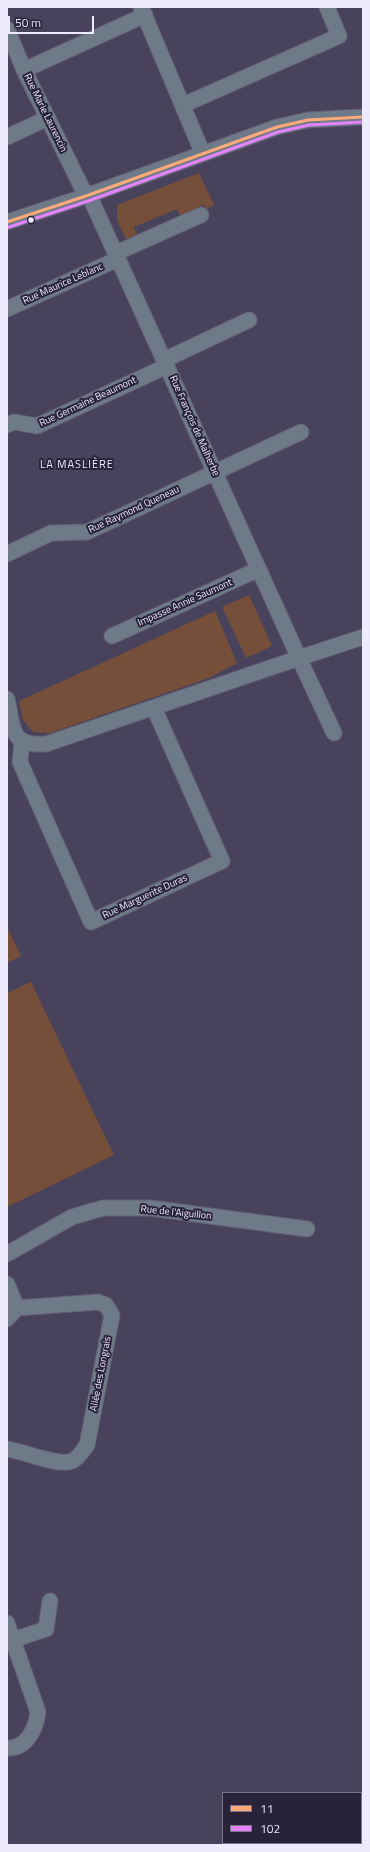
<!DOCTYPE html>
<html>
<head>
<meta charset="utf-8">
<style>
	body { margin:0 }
	#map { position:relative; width:370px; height:1852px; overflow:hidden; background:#49425d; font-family:"Titillium Web",sans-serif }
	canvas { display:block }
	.frame { position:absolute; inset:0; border:8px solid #efebfe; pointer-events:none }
	.legend { position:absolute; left:222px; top:1792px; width:140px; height:52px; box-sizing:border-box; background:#29233a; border:1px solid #787388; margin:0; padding:5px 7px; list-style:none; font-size:12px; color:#efebfe }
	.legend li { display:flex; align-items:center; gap:8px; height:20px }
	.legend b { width:20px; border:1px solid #787388 }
	.scale { position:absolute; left:8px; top:16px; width:86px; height:18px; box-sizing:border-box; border:2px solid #efebfe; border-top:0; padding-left:5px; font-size:12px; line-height:14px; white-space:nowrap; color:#efebfe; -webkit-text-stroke:3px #29233a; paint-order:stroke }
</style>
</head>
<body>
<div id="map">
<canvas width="370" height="1852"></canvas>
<div class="frame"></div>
<ul class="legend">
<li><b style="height:5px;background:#fea97a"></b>11</li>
<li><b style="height:5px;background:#e483fb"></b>102</li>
</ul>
<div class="scale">50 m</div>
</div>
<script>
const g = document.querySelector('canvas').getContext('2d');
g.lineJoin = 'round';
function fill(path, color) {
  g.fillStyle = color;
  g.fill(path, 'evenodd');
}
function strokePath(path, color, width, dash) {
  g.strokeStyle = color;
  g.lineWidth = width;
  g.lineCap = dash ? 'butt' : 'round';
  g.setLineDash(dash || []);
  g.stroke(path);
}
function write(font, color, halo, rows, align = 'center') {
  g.font = font + ' "Titillium Web",sans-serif';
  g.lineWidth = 4;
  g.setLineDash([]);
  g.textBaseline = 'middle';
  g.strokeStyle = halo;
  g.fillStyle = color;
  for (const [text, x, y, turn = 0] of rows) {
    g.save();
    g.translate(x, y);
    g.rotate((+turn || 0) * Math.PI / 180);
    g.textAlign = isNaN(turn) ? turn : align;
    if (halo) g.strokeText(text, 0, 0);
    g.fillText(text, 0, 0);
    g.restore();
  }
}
fill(new Path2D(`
	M199,173L214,205L206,209L204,205L180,216L177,209L134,227L137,235L126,239L117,220V205Z
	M249,595L272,646L246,658L222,607Z
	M215,611L237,663L209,678L50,733L33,732L23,720L19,701Z
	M7,927L21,956L7,963Z
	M31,982L114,1155L7,1207V993Z`), '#754f39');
const minor = new Path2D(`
	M141,7L203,154
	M7,29L24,70L86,196
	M24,70L145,15
	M183,105L339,36L327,7
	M7,137L48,118
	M7,222L86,196L277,127L308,120L363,117
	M116,253L201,215
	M7,309L118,259
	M164,360L249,320
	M7,425L14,422L37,426L167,366
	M7,554L51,533L87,532L301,432
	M112,636L259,569
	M7,699C14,729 9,746 46,744L299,658L89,195
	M334,733L299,658L363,637
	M22,742L20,762L91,922L222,861L154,708
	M7,1254L72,1217L103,1208H150L307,1229
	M7,1284L17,1308L7,1319
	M7,1449C24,1451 58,1467 72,1461C79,1458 83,1450 87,1445L112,1315L106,1305L98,1302L17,1308
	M7,1623L38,1712C36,1728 27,1749 7,1748
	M13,1640L46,1629L50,1601`);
strokePath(minor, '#646074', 17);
strokePath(minor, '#6f7a88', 15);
strokePath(new Path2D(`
	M7,222L86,196L277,127L308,120L363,117`), '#fea97a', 3);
strokePath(new Path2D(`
	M9,227L88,201L278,132L309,125L363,122`), '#e483fb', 3);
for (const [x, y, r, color] of [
	[31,220,3.5,"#efebfe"]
]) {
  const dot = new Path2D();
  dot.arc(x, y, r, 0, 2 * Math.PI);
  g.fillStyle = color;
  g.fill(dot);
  strokePath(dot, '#29233a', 1.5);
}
write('10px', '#efebfe', '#29233a', [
	["Rue Marie Laurencin",45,113,64],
	["Rue Maurice Leblanc",63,284,-24],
	["Rue Germaine Beaumont",88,402,-25],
	["Rue François de Malherbe",194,426,66],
	["Rue Raymond Queneau",134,510,-25],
	["Impasse Annie Saumont",185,603,-24],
	["Rue Marguerite Duras",145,897,-25],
	["Rue de l'Aiguillon",176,1213,6],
	["Allée des Longrais",101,1374,-79]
]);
g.letterSpacing = '1px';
write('11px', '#efebfe', '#29233a', [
	["LA MASLIÈRE",77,465]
]);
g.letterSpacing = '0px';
</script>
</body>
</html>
